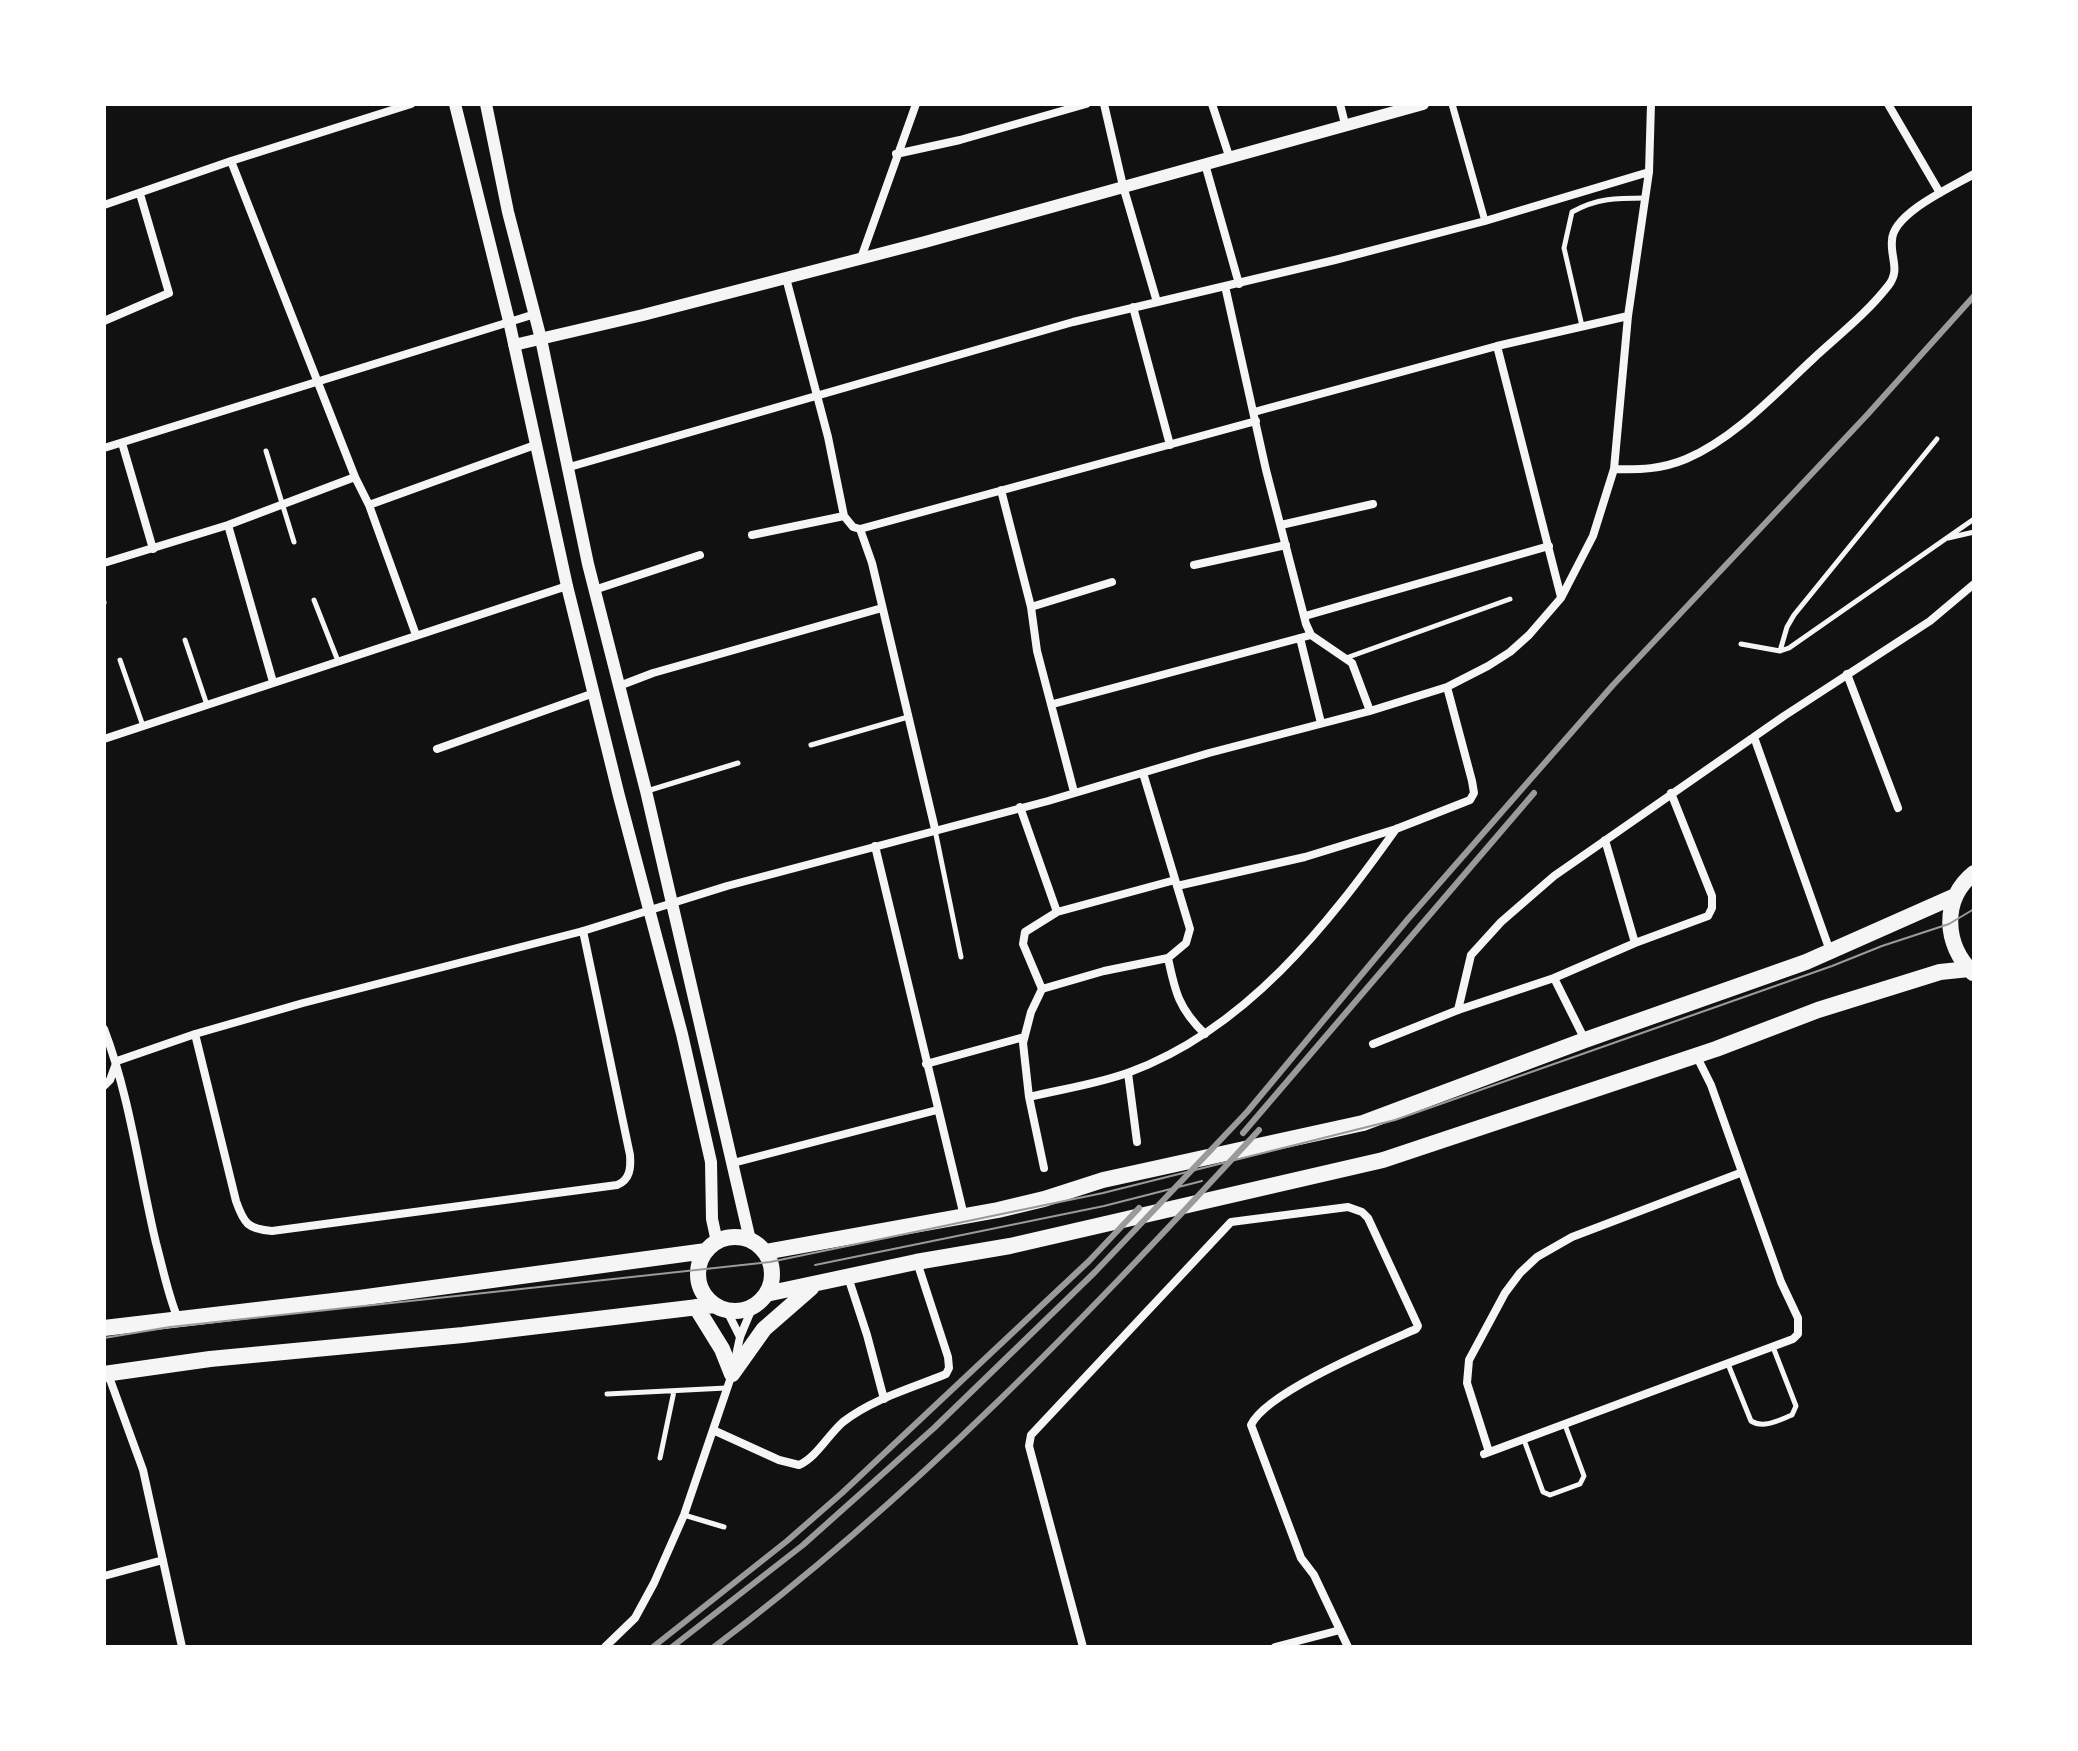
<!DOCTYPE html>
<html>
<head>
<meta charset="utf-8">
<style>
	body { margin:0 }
	#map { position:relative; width:2078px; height:1751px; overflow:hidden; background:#111; font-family:Barlow,sans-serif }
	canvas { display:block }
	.frame { position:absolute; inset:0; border:106px solid #fff; pointer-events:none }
</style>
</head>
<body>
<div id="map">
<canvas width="2078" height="1751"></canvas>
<div class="frame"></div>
</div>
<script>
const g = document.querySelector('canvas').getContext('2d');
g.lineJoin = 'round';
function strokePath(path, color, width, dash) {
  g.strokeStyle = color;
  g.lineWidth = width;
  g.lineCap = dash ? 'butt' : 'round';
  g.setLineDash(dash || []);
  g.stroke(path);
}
strokePath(new Path2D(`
	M1582,326L1564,248L1572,212C1597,198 1617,198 1645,198
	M266,451L294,542
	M1948,538L1974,532
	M314,600L338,661
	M104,602V603
	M185,640L207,705
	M1741,644L1780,651L1789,648L1974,519
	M1780,651L1787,627L1794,615L1937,439
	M1346,658L1510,599
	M120,660L143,726
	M811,745L908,717
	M647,791L738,763
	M935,830L961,957
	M1728,1364L1751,1421C1764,1429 1779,1420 1792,1415L1796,1406L1773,1347
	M607,1394L726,1388
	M1524,1440L1543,1492L1550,1495L1580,1484L1584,1476L1565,1425
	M660,1458L674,1391
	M684,1515L724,1527`), '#f5f5f5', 5);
strokePath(new Path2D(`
	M1452,104L1485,221`), '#f5f5f5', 7);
strokePath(new Path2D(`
	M1104,104L1123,186L1157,302
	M1212,104L1229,156
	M1340,104L1345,124
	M1888,104L1940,193
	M896,154L960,140L1086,104
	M231,161L355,477L369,505L416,635
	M1205,164L1239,284
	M104,205L231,161L411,104
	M861,258L916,104
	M786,278L828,437L844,516L853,527L860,529L872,563L935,829
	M1225,286L1266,470L1306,624L1311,635L1352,663L1370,711
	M1133,307L1170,445
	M104,321L169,293L140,194
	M1497,346L1561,597
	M1254,412L1497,346L1628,316
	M122,443L153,549
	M104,448L535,314
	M566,468L1073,322L1335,260L1485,221L1649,172
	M1614,469C1640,470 1662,469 1686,459C1735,438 1775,394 1814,358C1839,335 1867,313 1888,286C1901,270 1890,258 1892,240C1893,213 1952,187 1974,174
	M1001,490L1031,607L1037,651L1074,792
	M369,505L535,445
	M228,525L273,682
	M1281,525L1373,504
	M860,529L1256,421
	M752,535L844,516
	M104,563L228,525L355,477
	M1194,565L1286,545
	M594,590L700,555
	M1031,607L1112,582
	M1305,616L1549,546
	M1300,638L1321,723
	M1847,674L1898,808
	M619,686L653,673L882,608
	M1053,704L1311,635
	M1754,737L1830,951
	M104,739L567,586
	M437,749L594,693
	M1143,773L1190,929L1186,943L1168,958C1175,992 1179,1009 1205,1034
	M1020,807L1057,912
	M1605,840L1635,943
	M875,846L964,1216
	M1177,886L1305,857L1396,829L1470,800L1474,793L1472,781L1447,687
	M1554,978L1585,1040
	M1042,989L1023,944L1025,932L1057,912L1175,880
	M1458,1010L1471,955L1501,922L1554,876L1784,716L1930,621L1974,584
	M104,1029C130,1097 139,1172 156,1243C163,1269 168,1295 178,1319
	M195,1034L236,1201C244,1224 248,1229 272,1231L617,1185C630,1180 631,1168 630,1155L583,931
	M1373,1044L1458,1010L1554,978L1635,943L1708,916L1712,908V896L1671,793
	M926,1064L1024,1037
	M1128,1073L1137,1142
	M104,1086L110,1080L117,1061L195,1034L303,1003L583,931L727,886L1048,801L1209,753L1370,711L1447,687L1488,666L1510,652L1529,635L1561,598L1593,536L1614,469L1628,316L1649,172L1651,104
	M1029,1097C1062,1089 1098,1084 1130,1072C1246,1029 1327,926 1396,829
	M733,1163L937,1110
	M1044,1168L1029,1097L1023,1043L1031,1012L1042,989L1104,971L1168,958
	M848,1277L867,1335L884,1399
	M726,1309L740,1337
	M108,1374L143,1470L182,1647
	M713,1430L779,1460L799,1465C816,1458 828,1435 843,1422C872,1399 912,1388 946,1374L949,1368L948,1357L917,1262
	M1489,1452L1467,1383L1469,1360L1505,1293L1520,1273L1537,1257L1572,1237L1740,1173
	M1484,1454L1793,1339L1798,1334V1318L1781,1282L1711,1085L1696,1055
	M104,1576L163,1560
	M605,1647L635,1618L654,1583L684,1515L732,1374L740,1337L753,1306
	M1083,1647L1029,1446L1031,1435L1231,1222L1348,1207L1362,1212L1368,1218L1418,1326L1416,1329C1380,1345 1266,1392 1251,1425L1301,1558L1314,1575L1348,1647
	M1275,1647L1340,1630`), '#f5f5f5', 8);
strokePath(new Path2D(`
	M455,104L509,321L567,586L619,796L682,1034L711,1162L712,1219L717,1242
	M486,104L508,212L541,339L588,564L646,791L750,1240
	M514,345L643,315L925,242L1423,104`), '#f5f5f5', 12);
strokePath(new Path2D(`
	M1973,973C1944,945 1941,899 1974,873
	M698 1274a37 37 0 1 1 74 0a37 37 0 1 1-74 0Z
	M765,1252L998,1210L1044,1199L1103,1180L1363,1123L1585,1040L1806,962L1955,896
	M766,1294L916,1262L1010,1246L1383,1160L1716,1049L1818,1010L1940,972L1969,969
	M696,1307L722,1349L732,1374
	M104,1328L359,1298L706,1251
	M104,1374L210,1359L463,1335L715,1305
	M732,1374L764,1329L811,1288`), '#f5f5f5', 16);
strokePath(new Path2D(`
	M815,1265L1104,1206L1202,1181
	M104,1338L170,1327L770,1262L1103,1193L1395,1120L1832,966L1882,946L1949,924L1974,909`), '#9a9a9a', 2);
strokePath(new Path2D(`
	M1243,1133L1534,793
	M653,1647L787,1541L842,1493L1089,1261L1139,1208
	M672,1647L803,1545L934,1428L1095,1272L1247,1112L1408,919L1613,685L1867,415L1974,296
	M714,1647C914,1497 1090,1314 1259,1130`), '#9a9a9a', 6);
</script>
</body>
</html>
